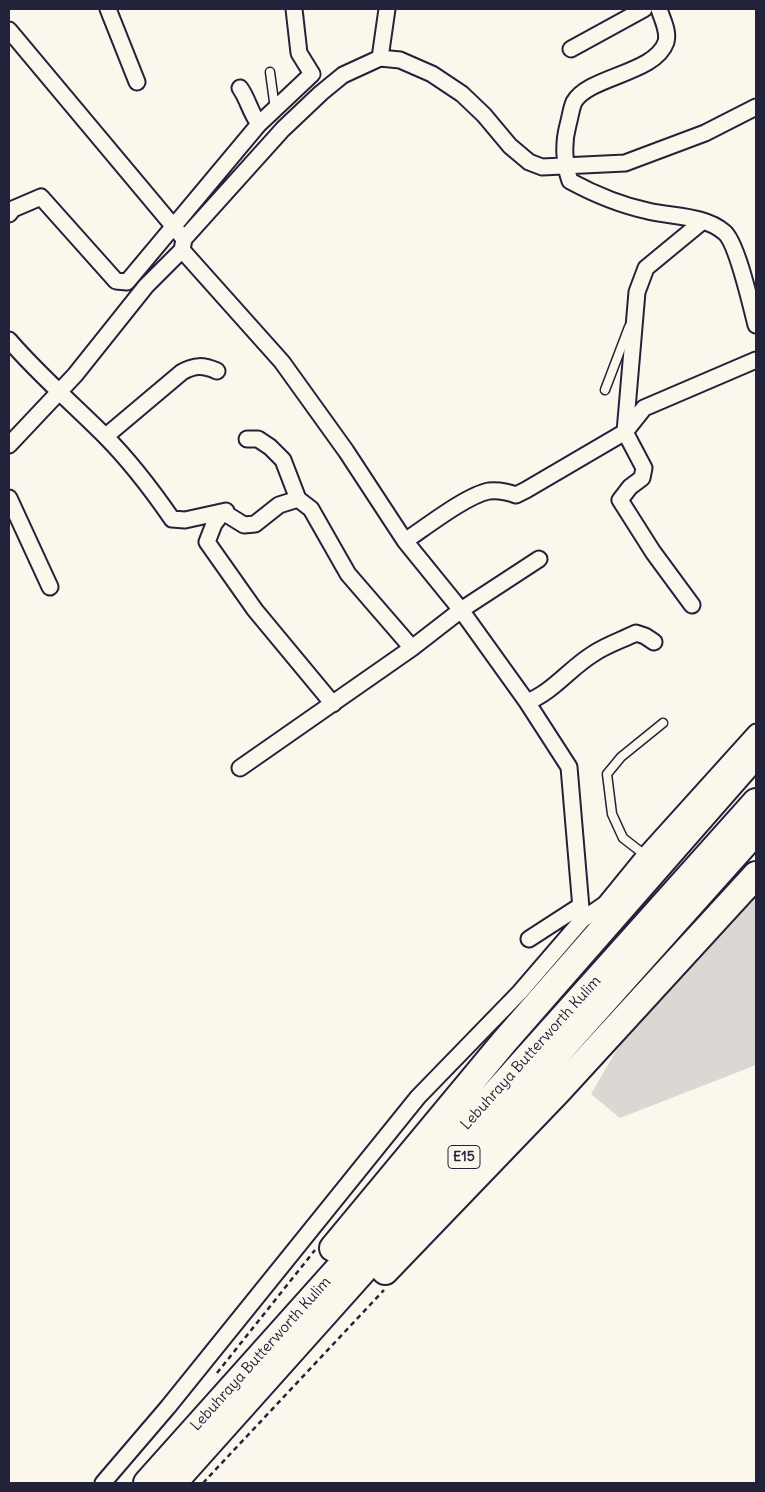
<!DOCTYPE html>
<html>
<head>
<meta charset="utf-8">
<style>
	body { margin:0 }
	#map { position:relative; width:765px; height:1492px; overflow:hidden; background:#fbf7ec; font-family:Delius,sans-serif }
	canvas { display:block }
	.frame { position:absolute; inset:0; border:10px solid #22223b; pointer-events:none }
</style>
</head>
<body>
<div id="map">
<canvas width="765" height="1492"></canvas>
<div class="frame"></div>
</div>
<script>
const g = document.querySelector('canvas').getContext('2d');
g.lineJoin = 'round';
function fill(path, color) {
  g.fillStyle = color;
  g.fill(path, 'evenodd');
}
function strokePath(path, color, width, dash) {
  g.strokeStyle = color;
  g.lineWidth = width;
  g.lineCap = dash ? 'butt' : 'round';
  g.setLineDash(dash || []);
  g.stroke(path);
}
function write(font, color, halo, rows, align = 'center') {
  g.font = font + ' Delius,sans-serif';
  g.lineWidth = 4;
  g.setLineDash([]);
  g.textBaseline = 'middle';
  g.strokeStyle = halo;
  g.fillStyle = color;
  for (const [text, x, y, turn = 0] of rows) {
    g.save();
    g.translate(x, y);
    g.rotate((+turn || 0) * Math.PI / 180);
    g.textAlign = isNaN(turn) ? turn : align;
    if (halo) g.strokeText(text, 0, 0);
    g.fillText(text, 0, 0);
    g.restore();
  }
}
fill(new Path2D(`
	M756,892V1065L620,1118L591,1094L620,1044Z`), '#dbd8d3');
const service = new Path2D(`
	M270,72L275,109
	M605,390L629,327
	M645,855L623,838L612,814L607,774L621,757L663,723`);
const minor = new Path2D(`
	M108,9L137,82
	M659,9C662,19 669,31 666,42C655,74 589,76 574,102C571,109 570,118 568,125C563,143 564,164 570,181C594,194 620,205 648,211C672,217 704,215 724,232C737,242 751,306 756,325
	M9,30L184,239L182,250L146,286L75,375L9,445
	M571,49L644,9
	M380,58L387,9
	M240,88C248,99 250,112 259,124
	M9,214L13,209L41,197L116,281L127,282L259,124L312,74L299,53L294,9
	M184,239L283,129L321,93L343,75L380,58L400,60L432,74L462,94L484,115L510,146L529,162L542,167L625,163L705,133L756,107
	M182,250L282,362L346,451L405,541L461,610L527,702L569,767L582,920
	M9,340C38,374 72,403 104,435C129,460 152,490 172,519L185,520L226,511
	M106,436L182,372C195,365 203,365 217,371
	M247,439H258L270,447L283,460L298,499L311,509L348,574L412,648
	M9,498L50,587
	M298,499L279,505L255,524L244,525L223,512L214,524L207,542L255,610L333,704
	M405,541C426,527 467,495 489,491C499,490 508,492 516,495L526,490L625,432L644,408L756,360
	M692,605L653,552L620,500L630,487L642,478L644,468L625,432L637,292L646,268L703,221
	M527,702C553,692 570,668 593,654C606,645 622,640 636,633L645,636L654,642
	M240,768L412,648L461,610L539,559
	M529,939L580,906
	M103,1483L168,1407L418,1097L520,992L582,920L605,904L645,855L756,732`);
const motorway = new Path2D(`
	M333,1248L504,1042L756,754
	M385,1271L558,1091L756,875
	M147,1483L756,802
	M173,1483L756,831`);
strokePath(service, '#22223b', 11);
strokePath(minor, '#22223b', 19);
strokePath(motorway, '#22223b', 30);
strokePath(new Path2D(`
	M217,1373L315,1250
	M203,1483L384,1290`), '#22223b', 2.5, [5, 4]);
strokePath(service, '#fbf7ec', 8);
strokePath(minor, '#fbf7ec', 15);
strokePath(motorway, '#fbf7ec', 26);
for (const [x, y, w] of [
	[464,1157,32]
]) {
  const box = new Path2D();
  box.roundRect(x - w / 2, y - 11.5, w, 23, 4);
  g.fillStyle = '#fbf7ec';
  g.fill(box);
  strokePath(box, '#22223b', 1);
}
write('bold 14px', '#22223b', null, [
	["E15",464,1157]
]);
write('15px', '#22223b', '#fbf7ec', [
	["Lebuhraya Butterworth Kulim",531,1053,-48],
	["Lebuhraya Butterworth Kulim",261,1354,-48]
]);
</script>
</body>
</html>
